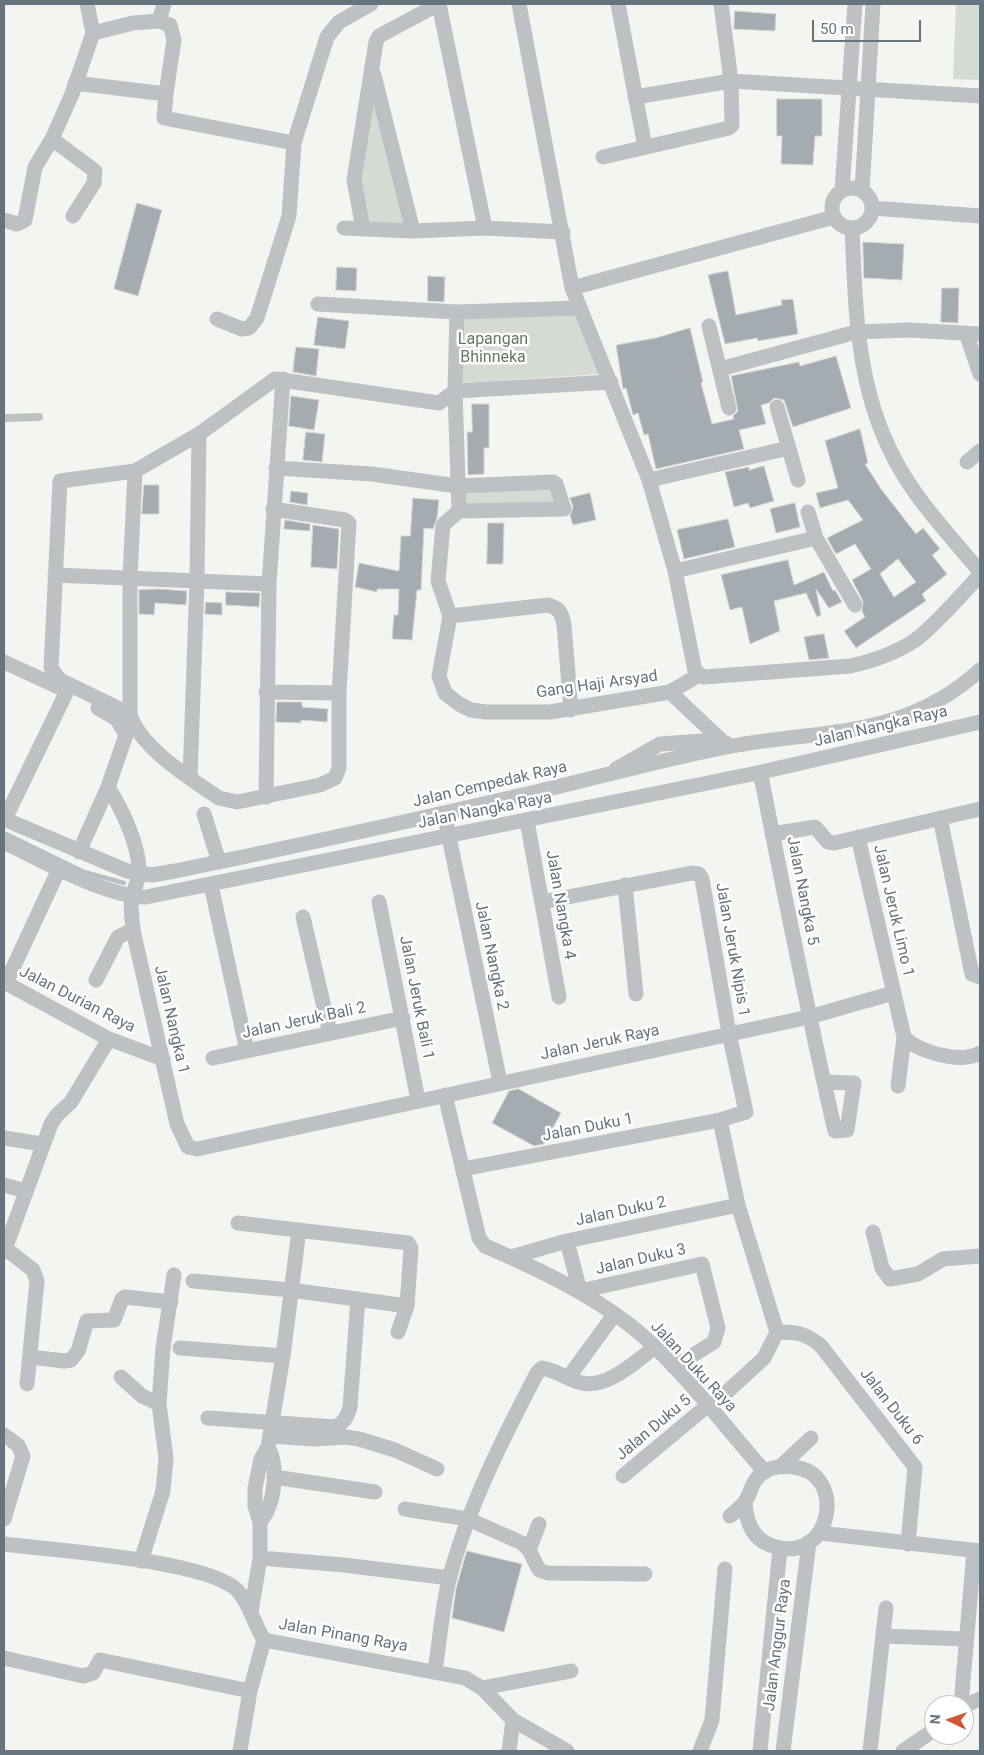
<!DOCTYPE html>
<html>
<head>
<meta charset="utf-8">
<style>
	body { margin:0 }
	#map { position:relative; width:984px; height:1755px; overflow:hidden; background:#f4f4f1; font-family:Roboto,sans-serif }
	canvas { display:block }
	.frame { position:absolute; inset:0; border:5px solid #66747f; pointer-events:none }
	.north { position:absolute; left:924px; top:1695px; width:50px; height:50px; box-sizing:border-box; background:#fff; border:1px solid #c2c7cc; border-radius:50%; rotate:273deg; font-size:14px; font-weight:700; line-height:20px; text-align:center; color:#66747f }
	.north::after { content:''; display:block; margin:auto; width:18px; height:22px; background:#d15634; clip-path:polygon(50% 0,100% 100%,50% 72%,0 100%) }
	.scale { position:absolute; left:812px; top:20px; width:109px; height:22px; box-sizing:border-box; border:2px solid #66747f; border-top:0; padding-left:6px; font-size:15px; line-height:18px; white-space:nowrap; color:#66747f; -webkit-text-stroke:4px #fff; paint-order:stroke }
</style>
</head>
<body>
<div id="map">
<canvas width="984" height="1755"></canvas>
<div class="frame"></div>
<div class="north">N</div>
<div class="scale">50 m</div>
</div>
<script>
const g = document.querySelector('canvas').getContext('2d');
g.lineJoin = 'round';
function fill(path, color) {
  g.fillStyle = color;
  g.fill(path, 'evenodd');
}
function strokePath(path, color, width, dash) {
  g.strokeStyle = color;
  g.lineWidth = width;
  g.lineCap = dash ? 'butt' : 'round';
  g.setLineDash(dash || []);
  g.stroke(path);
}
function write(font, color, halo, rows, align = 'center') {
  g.font = font + ' Roboto,sans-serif';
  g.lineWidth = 5;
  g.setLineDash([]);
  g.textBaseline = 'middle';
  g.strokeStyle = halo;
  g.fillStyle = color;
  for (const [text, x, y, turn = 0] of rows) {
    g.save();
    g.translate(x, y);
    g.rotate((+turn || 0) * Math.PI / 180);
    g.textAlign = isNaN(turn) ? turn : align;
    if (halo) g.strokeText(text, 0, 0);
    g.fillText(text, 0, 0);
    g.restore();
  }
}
fill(new Path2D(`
	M956,4H980V80L953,79Z
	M373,81L406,226L366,223L358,181Z
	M574,313L601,374L462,383V319Z
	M556,484L564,509L459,511L455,486Z`), '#d5dad2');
strokePath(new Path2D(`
	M4,833L84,872L124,883`), '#b6c0c5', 4.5);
const building = new Path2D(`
	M735,11L776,14L775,31L734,29Z
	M777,99H822V136H815L813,165L781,164L782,136H777Z
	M137,203L162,210L138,296L114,289Z
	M863,242L904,244L902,280L864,278Z
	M337,267L357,268L356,291L336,290Z
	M728,271L736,315L782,305L781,300L793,299L798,334L758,341L757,338L725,344L708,275Z
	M428,276L445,277L444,302L428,301Z
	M942,288H959L958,323L941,322Z
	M318,317L349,321L345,349L314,345Z
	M690,328L703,382L701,383L712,424L734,419L733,416L738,411L731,376L799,362L800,366L836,356L851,408L793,427L784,400L774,398L769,403L761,405L766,424L739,430L744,449L656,469L648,434L644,435L638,413L633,415L626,388L623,389L616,345L656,338Z
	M296,347L319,349L316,376L293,372Z
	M291,396L319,400L314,430L289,426Z
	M472,404H489V448H484V474L468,475L467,432H472Z
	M860,429L868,463L865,464L881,489L916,534L923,528L940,549L932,555L947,574L922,594L926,601L856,648L844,631L865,617L862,611L863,601L852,580L871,569L855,544L836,554L827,538L863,520L848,500L820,508L816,493L838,488L825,441ZM898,559L916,582L894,597L880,574Z
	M306,432L325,434L322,462L303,460Z
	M764,466L774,501L750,508L748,503L734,507L725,472L749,467V470Z
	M144,485H159V514H142Z
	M291,491L308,493L307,505L290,502Z
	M590,493L596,520L573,525L570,516L573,507L570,498Z
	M413,498L439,500L437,518L433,529L424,528L421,590H417L412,640L392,639L394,615H398L399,589H377V592L355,587L359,563L399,571L401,536H410Z
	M795,503L800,527L776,533L770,509Z
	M728,519L735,547L684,559L677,530Z
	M285,520L310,524V531L284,529Z
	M488,523H504L503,564H487Z
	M313,525L339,529L337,569L311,567Z
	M788,560L794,585L824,572L833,591L835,590L842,602L829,608L816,589L821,615L817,617L806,593L774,601L780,631L750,644L742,607L730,610L721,575Z
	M159,589L187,591L186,605L155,603L154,615L139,614V590Z
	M226,592L260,593L259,607L226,605Z
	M206,602L222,603V615L205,614Z
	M824,634L829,658L809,660L804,637Z
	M277,702H302V707L328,709L327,722L301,720V723L276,722Z
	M519,1089L561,1113L544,1144L534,1146L492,1123L509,1091Z
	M467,1551L522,1564L504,1632L452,1618L456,1589Z`);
fill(building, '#a5acb1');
strokePath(building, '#d5d5d3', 1);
strokePath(new Path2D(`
	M4,418L39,417`), '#bdc1c4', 8);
strokePath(new Path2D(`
	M439,4L485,228
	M519,4L572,288L649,480L675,571L695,671L704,677L850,666C873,661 894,654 914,641C934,627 962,594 980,575
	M618,4L645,147
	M93,33L133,23L159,21L164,4
	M374,75L413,231
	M75,83L166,94L174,40L170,25L159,21
	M166,94L164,118L294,143
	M635,97L731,81L980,96
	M52,139L95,171L94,183L73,216
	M603,157L729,128L732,125L731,81L721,4
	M832 208a20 20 0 1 1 40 0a20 20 0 1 1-40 0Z
	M842,190L855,4
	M862,191L873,4
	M872,208L980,216
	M4,220L17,224L25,220L35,167L52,139L72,94L93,33L87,4
	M344,228L413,231L485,228L563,232
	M852,228C856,315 856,397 903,474C924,509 954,540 980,572
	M363,229L354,180L376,42L379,36L439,4
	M572,288L834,217
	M318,304L457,312L579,308
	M457,312L455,391L459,511
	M217,319L242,329L249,328L257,318L289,216L294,143L327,37L339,22L371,4
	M709,326L729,408
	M966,333L980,374
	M720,369L856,332L909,330L980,334
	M777,407L798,480
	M967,462L980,451
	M276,468L372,474L457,486L553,482L556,484L564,509L459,511
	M135,471L130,578V714C139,747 192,780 219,798L237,802L320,785L335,778L339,768V693L349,523L345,520L273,509
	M649,480L789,448
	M459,511L443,525L438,581L450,616L439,676L445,693L459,704L471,710L486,712H550L670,692L722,741
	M808,512L816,538L855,605
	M675,571L816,538
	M55,575L269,584
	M450,616L548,605C559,608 562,613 564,625L571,710
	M4,662L67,691
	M266,692L339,693
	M670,692L699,675
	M130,714L60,680L51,668L60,481L135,471L199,434L275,379L439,403L455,391L611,382
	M616,769L660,744L715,740L726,743
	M757,773L762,781C785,898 808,1015 835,1131L847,1130L854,1083L824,1082
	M190,778L197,581L199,434
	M108,787C122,809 140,847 139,873C139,881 134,888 132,895C130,906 132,919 133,930L177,1124L188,1147L197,1149L809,1017L893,993
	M266,797L269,584L283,379
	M444,813L500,1082
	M204,814L219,862
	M940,818L972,974L980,977
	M4,819L127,871L152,875L175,871C297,846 419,819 540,791C604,776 668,758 732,746C825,729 904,739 980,670
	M5,819L67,691
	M527,821L559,997
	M772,834L815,827L828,842L834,843L980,809
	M858,837L904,1037C918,1052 961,1064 980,1053
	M4,842C40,860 107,897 146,897L757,773L980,722
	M79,852L108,787L126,735L117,719L98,708
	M211,885L247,1051
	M625,885L636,994
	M379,902L418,1100
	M303,917L330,1033
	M96,980L118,937L133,930
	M4,982L109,1039L163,1059
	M6,983L59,869
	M213,1058L403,1018
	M898,1086L904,1037
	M445,1095L479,1238L485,1246C536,1268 587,1292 631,1326C680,1365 723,1425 765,1472
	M4,1138L42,1144
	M463,1169L720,1120L746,1112L729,1033L702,879L699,874L692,873L542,902
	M4,1185L26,1191
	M873,1232L882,1268L890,1279L918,1274L943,1259L980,1256
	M567,1241L580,1291L702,1264L718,1328L714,1342L674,1367
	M6,1249L33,1270L37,1281L27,1384
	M4,1252L51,1124L57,1115L71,1102L109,1039
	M511,1257L567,1241L738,1205
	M193,1281L291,1290L407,1306L411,1248L408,1243L238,1223
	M398,1332L407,1306
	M777,1332C796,1332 806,1333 821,1346L915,1467L908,1544
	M180,1348L283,1356
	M30,1357L64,1361L71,1360L78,1351L87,1321L114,1320L122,1299L125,1297L171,1302
	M121,1377L142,1396L159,1404
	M568,1378L614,1315
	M208,1418L335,1427C345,1422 347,1417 350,1407L358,1299
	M4,1435L18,1445L23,1456L4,1519
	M270,1436L314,1439L346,1437L359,1439L395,1450L437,1469
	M781,1466L811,1438
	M623,1476L707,1406L716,1402L764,1358L777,1332L738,1205L720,1120
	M274,1477L375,1492
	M405,1509L468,1519L522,1543L529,1550L539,1570L548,1573L645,1574
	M730,1516C735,1512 740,1508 744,1503C752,1493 750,1481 764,1472C773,1466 783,1466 793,1467C849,1472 832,1569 770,1545C751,1538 746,1520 745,1502
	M260,1522C275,1505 279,1466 268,1447
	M820,1533L980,1551
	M4,1544C50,1550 207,1560 237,1590C250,1604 254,1624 264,1640L465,1678L482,1688L513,1720L567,1751
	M529,1550L539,1524
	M260,1558L344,1565L450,1578
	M141,1561L163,1491L166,1458L159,1404L163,1348L174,1275
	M251,1612L260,1558V1522L255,1506V1488L261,1459L268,1447L283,1356L299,1230
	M884,1636L965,1639
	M4,1658L83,1676L93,1673L100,1660L250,1691
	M435,1670C440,1640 442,1606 450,1576C469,1505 503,1438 537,1373L542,1368C556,1370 568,1380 582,1383C607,1389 636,1361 654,1348
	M482,1688L571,1671
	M961,1705L974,1551
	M964,1706L980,1699
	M240,1751L250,1691L264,1640
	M509,1751L513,1720
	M700,1751L712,1720L725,1569
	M760,1751L780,1549
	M783,1751L809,1542
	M870,1751L886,1608
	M903,1751L934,1730`), '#bdc1c4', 15);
write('16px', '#687764', '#fff', [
	["Lapangan",493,340],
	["Bhinneka",493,358]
]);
write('16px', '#66747f', '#fff', [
	["Gang Haji Arsyad",597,685,-8],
	["Jalan Nangka Raya",881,727,-13],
	["Jalan Cempedak Raya",490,785,-13],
	["Jalan Nangka Raya",485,811,-11],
	["Jalan Nangka 5",802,891,79],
	["Jalan Nangka 4",560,905,80],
	["Jalan Jeruk Limo 1",893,911,77],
	["Jalan Jeruk Nipis 1",732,950,80],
	["Jalan Nangka 2",491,956,78],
	["Jalan Jeruk Bali 1",416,998,79],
	["Jalan Durian Raya",77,1000,27],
	["Jalan Nangka 1",171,1020,77],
	["Jalan Jeruk Bali 2",304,1021,-12],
	["Jalan Jeruk Raya",600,1043,-12],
	["Jalan Duku 1",588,1128,-11],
	["Jalan Duku 2",621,1212,-12],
	["Jalan Duku 3",641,1260,-13],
	["Jalan Duku Raya",693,1367,47],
	["Jalan Duku 6",891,1407,52],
	["Jalan Duku 5",654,1428,-40],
	["Jalan Pinang Raya",343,1636,10],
	["Jalan Anggur Raya",778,1645,-83]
]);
</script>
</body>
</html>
